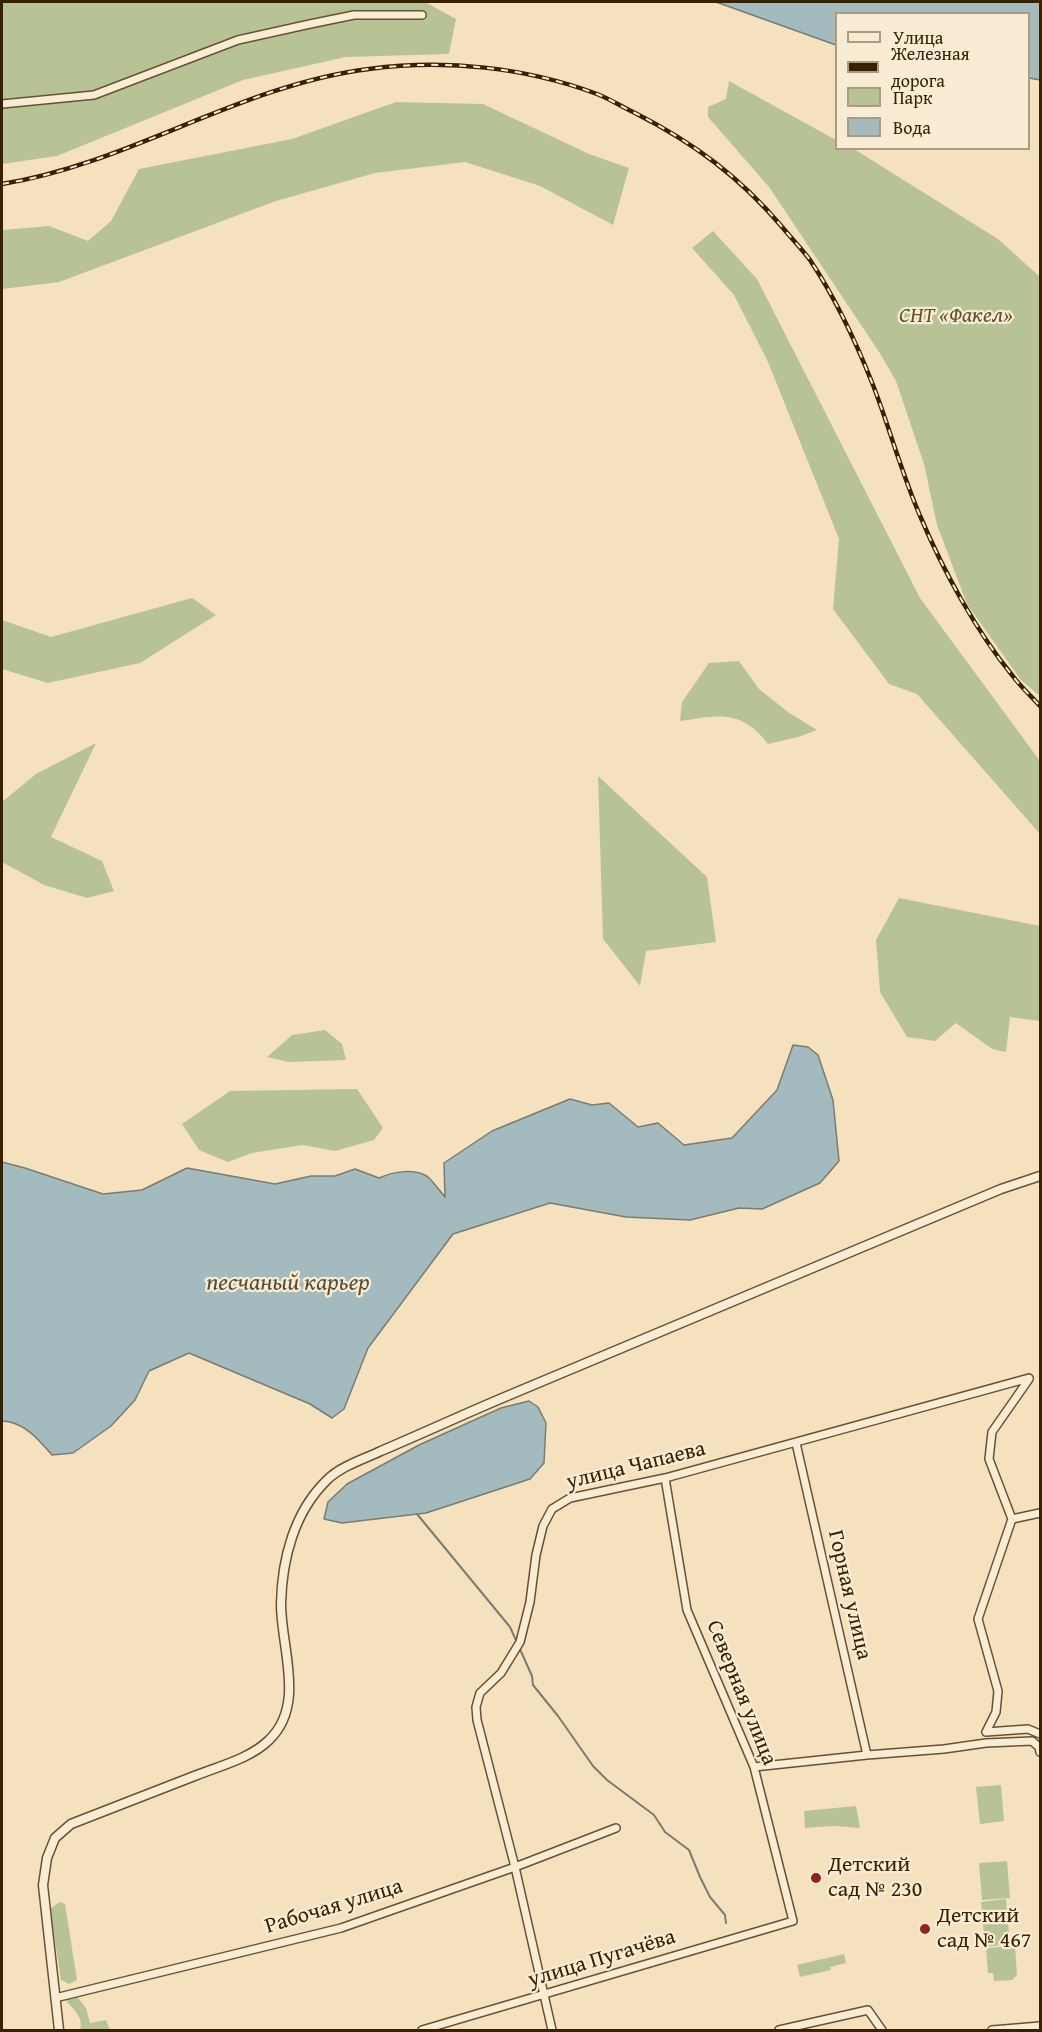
<!DOCTYPE html>
<html>
<head>
<meta charset="utf-8">
<style>
	body { margin:0 }
	#map { position:relative; width:1042px; height:2032px; overflow:hidden; background:#f6e1bf; font-family:"Gentium Book Plus",serif }
	canvas { display:block }
	.frame { position:absolute; inset:0; border:3px solid #382101; pointer-events:none }
	.legend { position:absolute; left:835px; top:12px; width:195px; height:138px; box-sizing:border-box; background:#f9ecd5; border:2px solid #ac9b80; margin:0; padding:8px 10px; list-style:none; font-size:18px; color:#382101 }
	.legend li { display:flex; align-items:center; gap:12px; height:30px }
	.legend b { width:30px; border:2px solid #ac9b80 }
</style>
</head>
<body>
<div id="map">
<canvas width="1042" height="2032"></canvas>
<div class="frame"></div>
<ul class="legend">
<li><b style="height:8px;background:#f9ecd5"></b>Улица</li>
<li><b style="height:8px;background:#382101"></b>Железная дорога</li>
<li><b style="height:16px;background:#b8c395"></b>Парк</li>
<li><b style="height:16px;background:#a3babe"></b>Вода</li>
</ul>
</div>
<script>
const g = document.querySelector('canvas').getContext('2d');
g.lineJoin = 'round';
function fill(path, color) {
  g.fillStyle = color;
  g.fill(path, 'evenodd');
}
function strokePath(path, color, width, dash) {
  g.strokeStyle = color;
  g.lineWidth = width;
  g.lineCap = dash ? 'butt' : 'round';
  g.setLineDash(dash || []);
  g.stroke(path);
}
function write(font, color, halo, rows, align = 'center') {
  g.font = font + ' "Gentium Book Plus",serif';
  g.lineWidth = 4.5;
  g.setLineDash([]);
  g.textBaseline = 'middle';
  g.strokeStyle = halo;
  g.fillStyle = color;
  for (const [text, x, y, turn = 0] of rows) {
    g.save();
    g.translate(x, y);
    g.rotate((+turn || 0) * Math.PI / 180);
    g.textAlign = isNaN(turn) ? turn : align;
    if (halo) g.strokeText(text, 0, 0);
    g.fillText(text, 0, 0);
    g.restore();
  }
}
fill(new Path2D(`
	M2,2H425L456,19L449,54L346,57L243,80L57,156L2,164Z
	M729,81L836,140V148L854,149L998,239L1040,277V696L1021,680L967,604L937,525L924,464L896,381L881,355L769,187L708,117V107L726,99Z
	M396,102L483,104L589,154L629,168L613,225L540,186L465,162L375,173L276,201L59,282L2,289V230L49,226L88,241L111,221L139,169L292,139Z
	M713,231L757,279L920,598L1040,761V834L917,694L889,684L833,609L839,539L768,362L734,295L692,248Z
	M192,598L216,615L140,663L48,683L2,669V620L51,637Z
	M739,661L759,689L788,712L817,730L798,737L768,744C742,709 718,715 680,721L682,702L709,663Z
	M96,743L51,837L102,861L114,891L87,898L44,885L2,862V802L36,774Z
	M598,776L707,877L716,942L646,951L640,986L603,939Z
	M899,898L1040,926V1021L1010,1017L1006,1052L992,1049L956,1023L935,1041L907,1037L880,992L876,940Z
	M325,1030L342,1044L346,1060L288,1062L267,1057L292,1035Z
	M357,1089L383,1128L374,1140L335,1151L302,1145L252,1153L228,1162L199,1150L182,1124L230,1091Z
	M1001,1785L1004,1821L980,1824L976,1787Z
	M856,1806L860,1828L834,1826L805,1828L804,1811Z
	M1007,1861L1010,1898L982,1900L979,1863Z
	M1006,1899L1010,1944L985,1947L981,1902Z
	M60,1902L65,1904L77,1980L69,1984L61,1980L50,1909Z
	M1015,1946L1017,1975L1012,1980L994,1981L993,1973H988L986,1948Z
	M844,1954L846,1963L830,1967L831,1970L800,1977L797,1965Z
	M76,1995L86,2008L90,2023L106,2020L110,2030H80C84,2016 73,2010 65,1999Z`), '#b8c395');
const water = new Path2D(`
	M716,2H1040V80L1029,78L1028,14H836V45Z
	M793,1045L808,1047L818,1055L833,1100L839,1161L820,1183L762,1209L739,1208L690,1220L626,1217L550,1203L453,1234L368,1348L344,1409L332,1418L310,1404L189,1353L149,1371L135,1400L111,1426L73,1453L52,1455C39,1440 23,1421 2,1421V1162L25,1168L103,1194L142,1190L187,1168L275,1184L311,1176H335L355,1169L379,1178C392,1172 417,1167 429,1178C435,1184 440,1191 445,1197L444,1163L492,1131L570,1099L592,1105L609,1103L638,1127L658,1123L684,1145L732,1138L777,1090Z
	M529,1401L538,1407L546,1423L544,1463L530,1479L426,1513L342,1523L324,1519L328,1502L347,1484L419,1445L501,1408Z`);
fill(water, '#a3babe');
strokePath(water, '#787d72', 1.5);
strokePath(new Path2D(`
	M417,1514L510,1627L532,1676L533,1685L558,1716L593,1766L607,1780L654,1815L665,1832L689,1850L700,1877L710,1897L725,1915L726,1923`), '#787d72', 2);
const minor = new Path2D(`
	M2,104L94,95L238,40L310,24L354,15H422
	M1029,1379L992,1432L989,1459L1012,1519L978,1619L998,1691L996,1712L986,1732L1028,1729L1040,1734
	M796,1443L867,1755
	M1012,1519L1040,1513
	M754,1767L867,1755L944,1749L986,1743L1032,1741L1039,1747L1040,1752
	M55,1998L341,1928L515,1867L616,1828
	M422,2030L793,1921L754,1767L687,1610L665,1478
	M552,2030L515,1867L477,1720L476,1707L480,1693L501,1673L520,1642L530,1602L536,1555L543,1526L552,1509L570,1498L665,1478L1029,1378
	M779,2030L868,2010L882,2030
	M992,2030L1040,2026`);
const tertiary = new Path2D(`
	M59,2030L43,1885L47,1858L55,1838L71,1824C113,1808 155,1791 197,1775C220,1766 251,1758 269,1740C306,1705 281,1648 281,1604C282,1559 294,1512 327,1480C341,1466 364,1459 381,1451C421,1434 460,1416 500,1399C667,1328 834,1258 1001,1189L1040,1176`);
strokePath(minor, '#685130', 10);
strokePath(tertiary, '#685130', 11);
strokePath(minor, '#f9ecd5', 7);
strokePath(tertiary, '#f9ecd5', 8);
const rail = new Path2D(`
	M2,184C129,164 240,85 369,69C445,59 525,67 597,94C610,99 622,107 635,113C694,143 740,177 783,228C792,239 802,249 810,260C836,299 856,342 873,385C890,429 902,475 921,518C943,570 976,631 1012,675C1020,686 1031,696 1040,706`);
strokePath(rail, '#382101', 4.5);
strokePath(rail, '#f9ecd5', 2, [7]);
for (const [x, y, r, color] of [
	[816,1878,6,"#8f2418"],
	[925,1929,6,"#8f2418"]
]) {
  const dot = new Path2D();
  dot.arc(x, y, r, 0, 2 * Math.PI);
  g.fillStyle = color;
  g.fill(dot);
  strokePath(dot, '#f9ecd5', 2);
}
write('italic 22px', '#5e522d', '#f9ecd5', [
	["СНТ «Факел»",956,316]
]);
write('22px', '#382101', '#f9ecd5', [
	["улица Чапаева",636,1466,-14],
	["Горная улица",849,1595,77],
	["Северная улица",741,1693,68],
	["Рабочая улица",334,1907,-17],
	["улица Пугачёва",602,1959,-17]
]);
write('22px', '#382101', '#f9ecd5', [
	["Детский",828,1865],
	["сад № 230",828,1890],
	["Детский",937,1916],
	["сад № 467",937,1941]
], 'left');
write('italic 24px', '#584f3a', '#f9ecd5', [
	["песчаный карьер",288,1284]
]);
</script>
</body>
</html>
